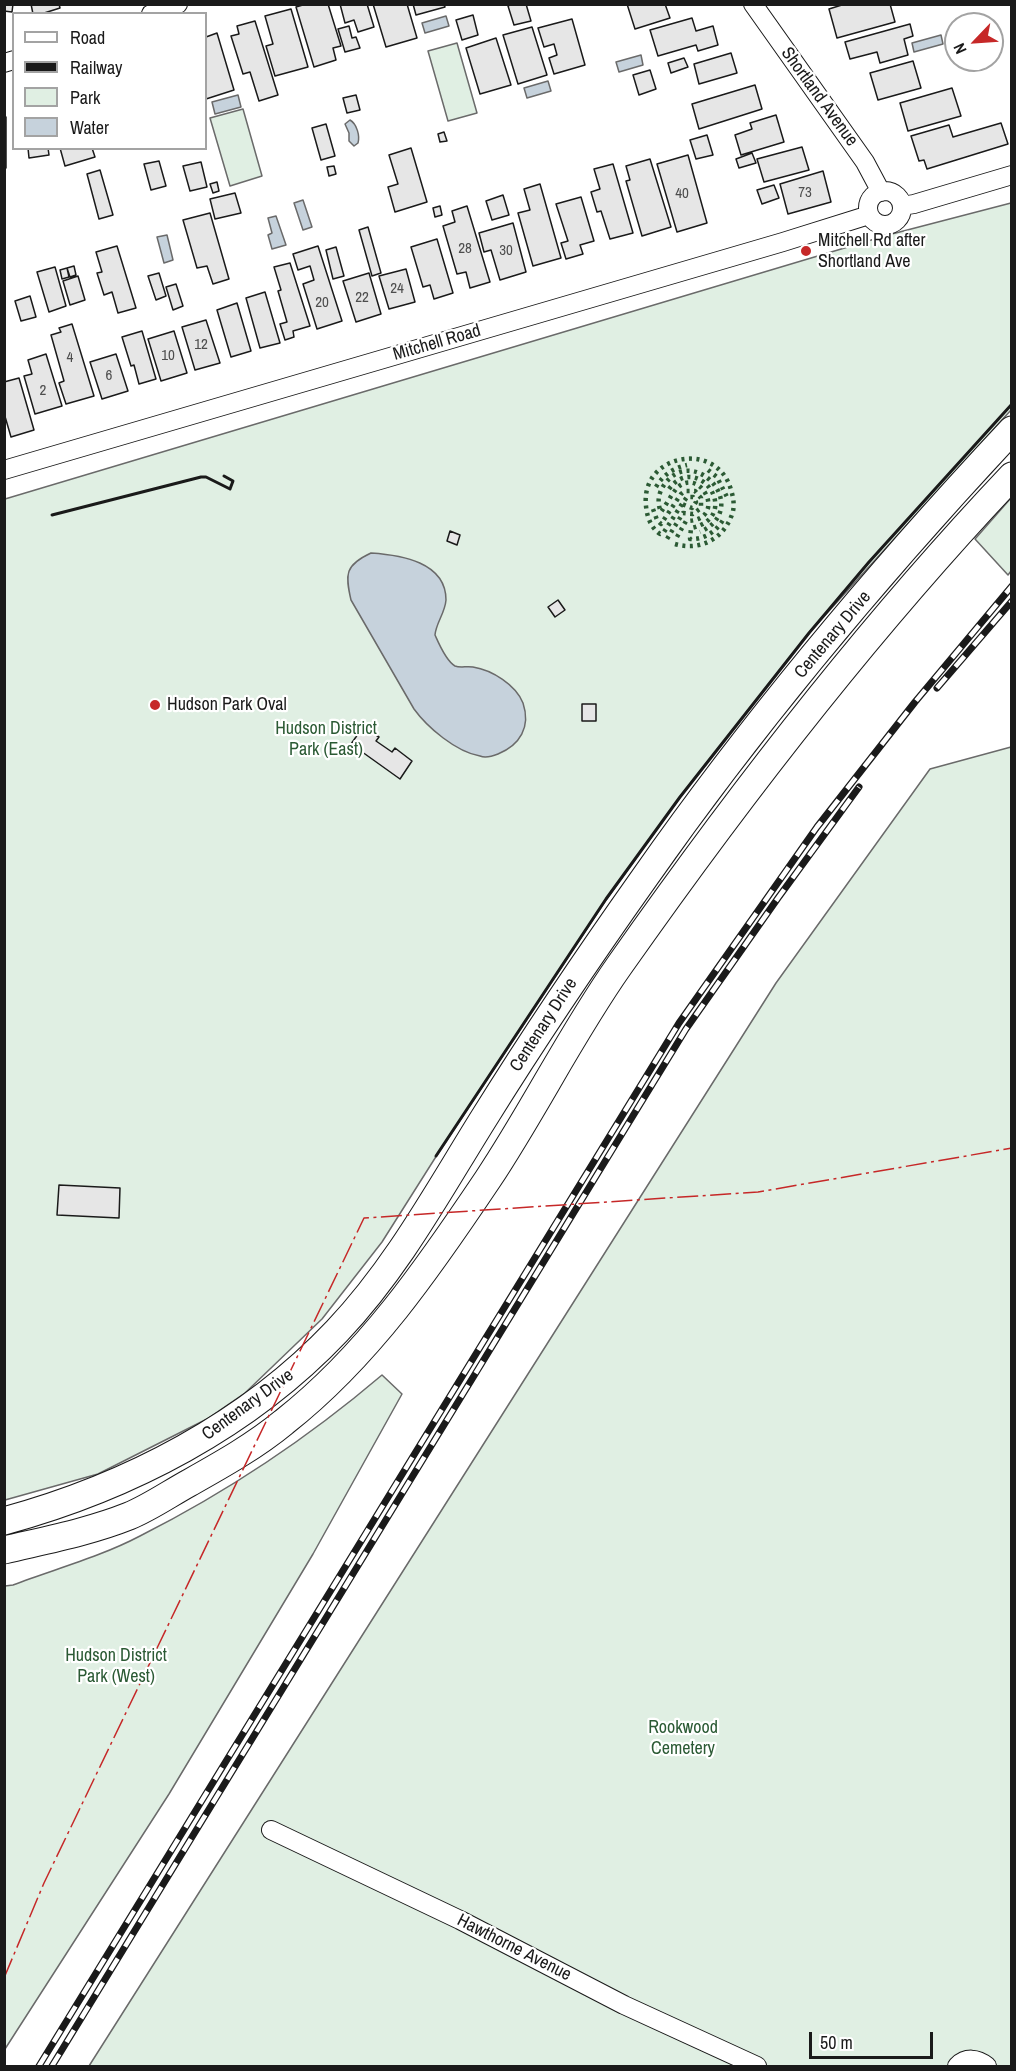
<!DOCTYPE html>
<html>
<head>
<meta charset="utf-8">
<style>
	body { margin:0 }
	#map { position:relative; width:1016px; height:2071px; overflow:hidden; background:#fff; font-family:"Archivo Narrow",sans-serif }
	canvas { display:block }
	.frame { position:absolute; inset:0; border:6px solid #1a1a1a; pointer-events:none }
	.legend { position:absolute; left:12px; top:12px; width:195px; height:138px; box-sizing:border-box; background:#fff; border:2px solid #a3a3a3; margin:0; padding:8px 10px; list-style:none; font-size:18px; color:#1a1a1a }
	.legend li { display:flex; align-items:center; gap:12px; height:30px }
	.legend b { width:30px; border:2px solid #a3a3a3 }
	.north { position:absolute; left:944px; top:12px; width:60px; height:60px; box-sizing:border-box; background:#fff; border:2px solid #a3a3a3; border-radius:50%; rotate:245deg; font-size:16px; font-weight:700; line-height:24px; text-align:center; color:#1a1a1a }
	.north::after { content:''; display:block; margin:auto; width:21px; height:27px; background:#c62828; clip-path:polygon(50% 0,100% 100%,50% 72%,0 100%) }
	.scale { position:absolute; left:809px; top:2032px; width:124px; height:27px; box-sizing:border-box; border:3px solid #1a1a1a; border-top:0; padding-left:8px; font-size:18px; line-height:21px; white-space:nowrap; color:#1a1a1a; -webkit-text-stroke:4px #fff; paint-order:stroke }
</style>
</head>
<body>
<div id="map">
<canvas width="1016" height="2071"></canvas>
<div class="frame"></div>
<ul class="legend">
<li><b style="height:8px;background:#fff"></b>Road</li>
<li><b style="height:8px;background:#1a1a1a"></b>Railway</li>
<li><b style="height:16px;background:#e0efe3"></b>Park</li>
<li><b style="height:16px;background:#c6d2dc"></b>Water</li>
</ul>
<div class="north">N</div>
<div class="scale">50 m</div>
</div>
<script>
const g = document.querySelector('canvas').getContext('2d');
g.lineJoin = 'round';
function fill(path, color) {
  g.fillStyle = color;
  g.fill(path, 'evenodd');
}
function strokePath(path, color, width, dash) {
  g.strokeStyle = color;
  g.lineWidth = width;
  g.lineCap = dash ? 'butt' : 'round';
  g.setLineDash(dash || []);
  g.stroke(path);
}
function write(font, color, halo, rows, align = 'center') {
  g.font = font + ' "Archivo Narrow",sans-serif';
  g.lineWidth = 4.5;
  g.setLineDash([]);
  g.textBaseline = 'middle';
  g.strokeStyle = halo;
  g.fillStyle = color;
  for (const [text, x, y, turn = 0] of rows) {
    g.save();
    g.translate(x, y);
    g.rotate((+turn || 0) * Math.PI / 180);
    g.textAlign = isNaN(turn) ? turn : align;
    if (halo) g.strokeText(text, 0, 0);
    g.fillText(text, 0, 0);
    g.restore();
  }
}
const green = new Path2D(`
	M457,43L477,113L448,121L428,51Z
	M243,109L262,176L230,186L210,118Z
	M1011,203V410L809,633L680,797L606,900L437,1155L382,1242L322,1319L245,1393L207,1419L98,1474L5,1500V499L888,235Z
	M1011,498V571L1008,575L975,539Z
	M1011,747V2066H89L776,983L930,769Z
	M382,1375L402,1394L313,1554L169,1794L5,2049V1586L13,1585C55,1569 100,1557 140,1536C227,1492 308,1438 382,1375Z`);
fill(green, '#e0efe3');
strokePath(green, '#6a6a6a', 1.5);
const water = new Path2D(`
	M446,16L449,26L425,33L422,23Z
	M941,35L943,44L914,52L912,43Z
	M641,55L643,65L619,72L616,62Z
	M548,81L551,91L527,98L524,88Z
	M238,95L241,107L215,114L212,102Z
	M350,120C357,124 360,136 358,143L354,146L349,141V133L345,124Z
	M303,200L312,227L303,230L294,203Z
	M276,216L286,245L272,249L268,235L272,233L268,218Z
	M167,235L173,260L164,263L157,237Z
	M371,553C401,555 446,562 446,600C445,613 436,623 435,635C439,644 446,661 455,666C460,668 467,666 473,667C492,670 516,685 523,703C531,727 520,745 498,754C493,756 485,758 480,756C456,752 427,727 414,709L351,600C345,574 345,565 371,553Z`);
fill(water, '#c6d2dc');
strokePath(water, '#6a6a6a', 1.5);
const building = new Path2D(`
	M4,4H13L12,12L4,11Z
	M31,4H59L60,8L41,14H33Z
	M306,4H328L341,46L333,48L336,60L314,67L296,7Z
	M340,4H367L374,27L358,32L354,20L345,23Z
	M373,4H407L417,38L386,47Z
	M413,4H444L445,7L416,15Z
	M512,4H526L531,21L514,25L508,6Z
	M627,4H665L670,18L635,29Z
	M845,4H890L895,22L837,38L829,9Z
	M291,9L308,67L275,76L266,46L273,44L265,16Z
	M473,15L478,35L462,40L456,20Z
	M692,18L696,31L713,26L718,45L698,51L696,45L658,56L650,30Z
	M572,19L585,65L554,74L549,58L557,55L554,44L544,47L538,28Z
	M255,21L278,95L259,101L250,72L243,74L231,36L239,34L237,26Z
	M910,24L913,36L904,39L908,55L880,63L877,52L850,59L845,42Z
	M349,26L352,38L356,37L360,48L345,52L338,29Z
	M532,27L547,75L518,84L503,35Z
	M217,33L234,90L206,99V37Z
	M496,38L511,85L480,94L466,48Z
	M731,53L737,73L699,84L694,64Z
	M684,58L688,67L671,73L668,63Z
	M913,61L921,88L878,100L870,73Z
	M650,70L656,89L639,95L633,75Z
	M755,85L762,109L699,129L692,104Z
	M952,88L961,116L908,131L900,103Z
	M356,95L360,110L347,113L343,98Z
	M776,115L784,142L741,155L735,135L752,129L750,123Z
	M4,117H6V168H4Z
	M1001,123L1008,144L927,169L924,160L919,161L911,136L949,125L953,137Z
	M326,124L335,156L321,160L312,128Z
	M444,132L447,141L440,142L438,134Z
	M707,135L713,155L696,159L690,140Z
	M802,147L809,170L764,182L757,159Z
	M28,148H48L49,155L29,158Z
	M60,148H92L95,157L65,166Z
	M411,148L427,202L395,212L388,187L398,184L389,155Z
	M752,153L756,163L739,168L736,159Z
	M688,155L707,223L677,232L657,164Z
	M650,159L671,227L642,236L626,181L630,180L626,166Z
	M159,161L166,186L151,190L144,164Z
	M201,162L207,187L190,191L183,166Z
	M613,164L633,233L610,239L601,211L597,212L591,192L600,189L594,169Z
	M334,166L336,174L329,176L327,167Z
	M100,170L113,215L99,219L87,174Z
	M823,171L831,202L788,214L780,184Z
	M217,182L219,191L213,193L210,184Z
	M540,184L561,258L533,266L518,213L530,210L524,189Z
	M774,185L779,198L762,204L757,190Z
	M235,193L241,213L215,219L210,199Z
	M503,195L509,215L492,220L486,201Z
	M581,197L594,241L580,245L583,254L566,259L561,243L568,241L556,204Z
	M440,206L442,215L435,217L433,208Z
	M467,206L490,282L470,288L466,272L457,274L443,226L455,222L452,211Z
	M210,213L229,279L213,284L207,266L197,268L183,220Z
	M513,223L526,272L500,280L491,250L484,252L479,233Z
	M368,227L381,273L372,276L359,230Z
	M437,239L453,293L434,299L430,285L423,287L411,247Z
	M117,246L136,308L118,313L112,292L104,295L97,273L102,272L96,252Z
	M318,246L342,321L317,329L303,284L314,280L310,266L298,270L293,254Z
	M336,247L344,276L333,279L326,250Z
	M290,263L310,326L293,331L294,337L285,340L280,324L287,322L278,291L281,290L274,267Z
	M74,266L76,275L70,277L67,268Z
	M55,267L66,306L49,312L37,272Z
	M67,268L69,277L62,279L60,270Z
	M406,269L415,302L389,309L379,276Z
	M159,273L166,296L156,300L148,276Z
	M369,273L381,314L356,322L343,281Z
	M78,276L85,300L70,305L63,281Z
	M176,284L183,306L173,310L166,287Z
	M265,292L280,343L260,348L246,298Z
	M30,296L36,317L21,321L15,301Z
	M237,303L251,351L231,357L217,310Z
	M206,320L220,363L195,370L182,327Z
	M72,324L94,396L66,404L59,383L64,381L51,335L61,332L59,328Z
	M142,331L156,379L139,384L134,365L131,366L122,337Z
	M174,331L187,373L161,381L148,339Z
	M46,354L62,406L35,414L24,376L32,374L28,360Z
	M116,354L128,391L102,399L90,362Z
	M19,378L34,430L11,437L4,413V382Z
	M450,531L460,535L457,545L447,541Z
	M558,600L565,610L555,617L548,607Z
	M582,704H596V721H582Z
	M363,727L379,737L376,741L392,752L395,748L412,761L400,779L351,744Z
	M59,1185L120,1188L119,1218L57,1215Z`);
fill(building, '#e6e6e6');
strokePath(building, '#1a1a1a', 1.5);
const minor = new Path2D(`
	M753,4L865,162L881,192
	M151,14L178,4
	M4,63L14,60
	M868 208a17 17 0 1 1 34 0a17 17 0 1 1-34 0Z
	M902,206L914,204L1012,175
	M4,470L783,242L869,215
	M271,1830L460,1920L624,2005L757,2066
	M957,2066C966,2057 977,2058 987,2066`);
const highway = new Path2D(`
	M4,1521C129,1487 248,1425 337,1331C397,1268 439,1190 484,1118C535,1036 589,956 645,877C755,720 880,571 1012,430
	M4,1550C46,1540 89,1532 129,1516C149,1508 169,1494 189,1483C221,1465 255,1446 284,1422C368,1356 429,1267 488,1179C534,1110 571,1034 619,966C739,795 868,628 1012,476`);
strokePath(minor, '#1a1a1a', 20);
strokePath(highway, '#1a1a1a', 29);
strokePath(minor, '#fff', 18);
strokePath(highway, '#fff', 27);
const rail = new Path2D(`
	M937,688L1012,601
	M39,2066L679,1023L817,827L915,702L1012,586
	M52,2066L686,1029L778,898L859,787`);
strokePath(rail, '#1a1a1a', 7);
strokePath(rail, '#fff', 4.5, [14]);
strokePath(new Path2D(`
	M708,470L717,477L727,497
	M656,487C663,475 673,468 687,465
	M669,489C698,450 744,517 691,528L690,539C705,540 718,530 724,518
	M653,509L657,520L661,524L681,494L685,491H695L701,498V508L693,514L683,513L667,539
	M677,537L686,521C729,521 701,465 677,488C671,495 666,505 661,512C657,503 658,494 664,485C694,442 753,508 700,532
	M675,544C699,551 722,540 731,517C735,509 734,499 731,490C718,440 640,453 646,506C647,517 651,528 660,534L664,532L682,504L687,497H693L696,502L692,508L682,504`), '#2b5a34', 4.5, [3, 4.5]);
strokePath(new Path2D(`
	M52,515L201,477H206L230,489L233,481L224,476
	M436,1156L606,899L680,797L809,633L869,562L1012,404`), '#1a1a1a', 3);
strokePath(new Path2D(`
	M4,1978L44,1883L364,1218L758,1192L1012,1148`), '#c62828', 1.5, [21, 4.5, 3, 4.5]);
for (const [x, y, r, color] of [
	[806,251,6,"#c62828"],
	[155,705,6,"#c62828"]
]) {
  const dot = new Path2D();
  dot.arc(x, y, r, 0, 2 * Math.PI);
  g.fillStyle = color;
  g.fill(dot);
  strokePath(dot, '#fff', 2);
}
write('15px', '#4d4d4d', null, [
	["73",805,193],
	["40",682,194],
	["28",465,249],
	["30",506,251],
	["24",397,289],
	["22",362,298],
	["20",322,303],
	["12",201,345],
	["10",168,356],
	["4",70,358],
	["6",109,376],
	["2",43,391]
]);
write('18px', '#1a1a1a', '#fff', [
	["Shortland Avenue",819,97,54],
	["Mitchell Road",437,343,-16],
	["Centenary Drive",833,635,-50],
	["Centenary Drive",544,1025,-57],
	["Centenary Drive",248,1405,-36],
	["Hawthorne Avenue",514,1948,27]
]);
write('18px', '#1a1a1a', '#fff', [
	["Mitchell Rd after",818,241],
	["Shortland Ave",818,262],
	["Hudson Park Oval",167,705]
], 'left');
write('18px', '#2b5a34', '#fff', [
	["Hudson District",326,729],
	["Park (East)",326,750],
	["Hudson District",116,1656],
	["Park (West)",116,1677],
	["Rookwood",683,1728],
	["Cemetery",683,1749]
]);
</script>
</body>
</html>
